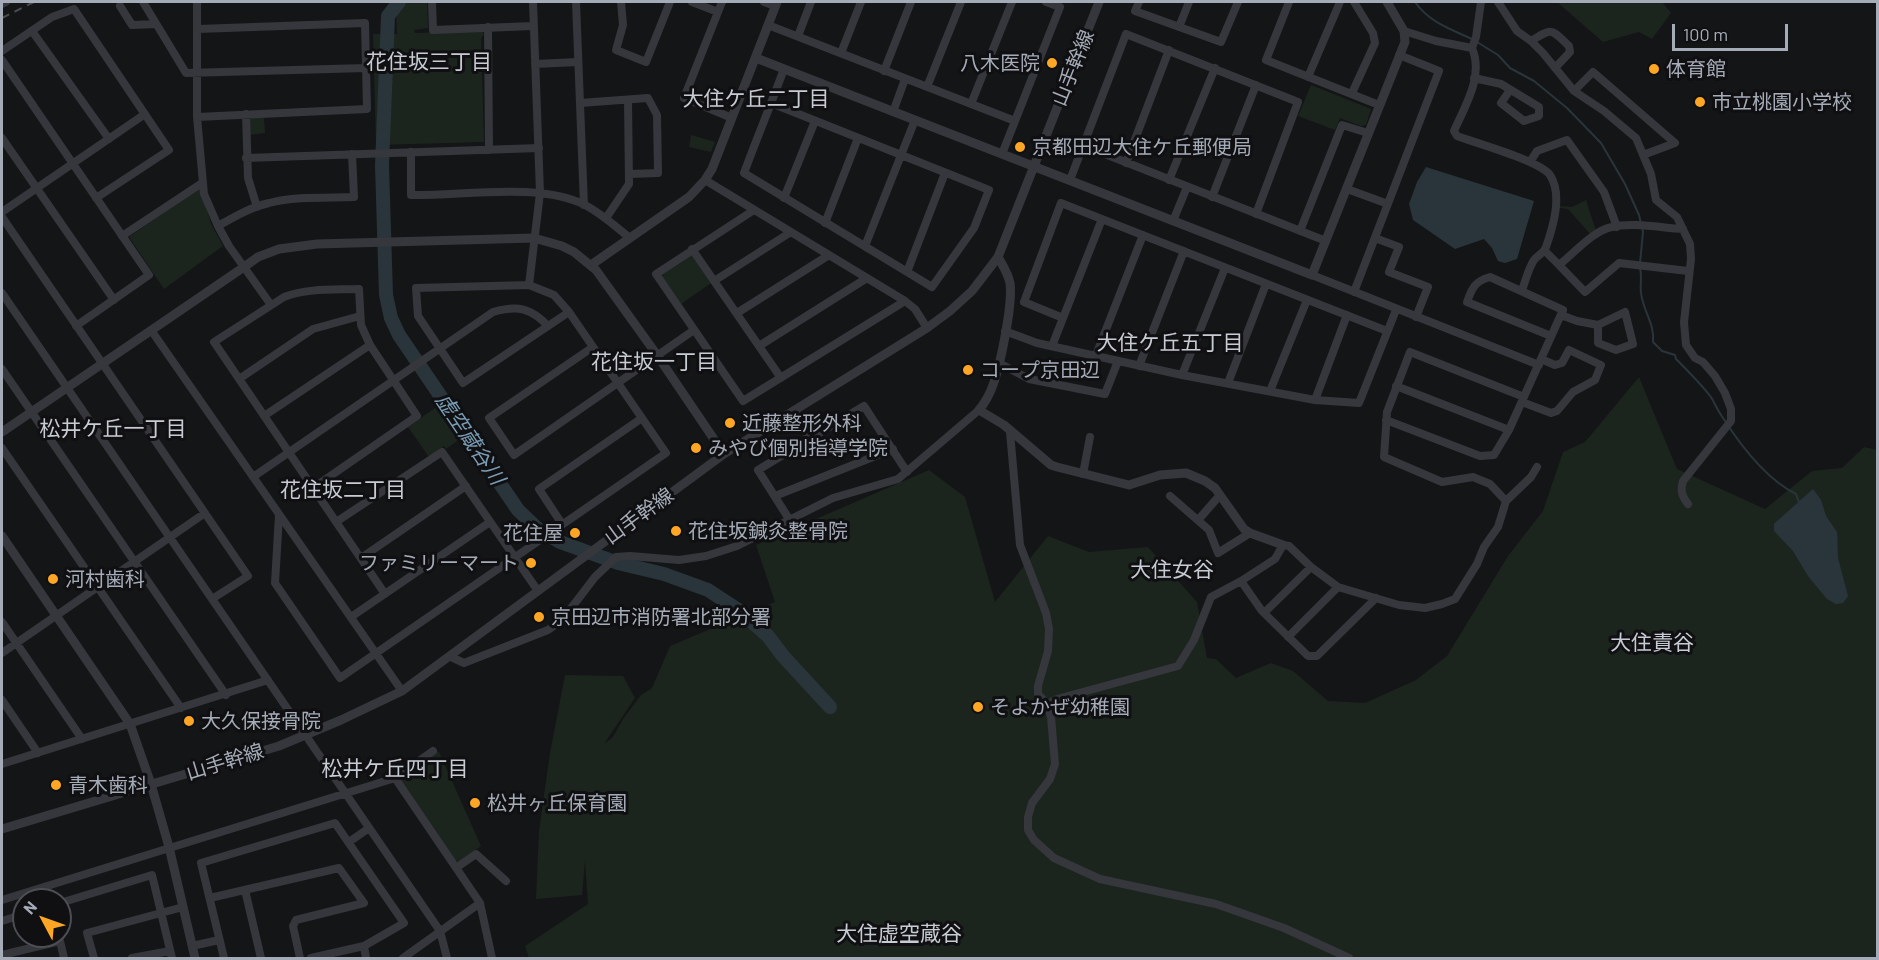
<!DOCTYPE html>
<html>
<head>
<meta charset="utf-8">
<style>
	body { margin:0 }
	#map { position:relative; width:1879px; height:960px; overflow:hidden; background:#141517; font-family:Barlow,sans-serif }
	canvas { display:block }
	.frame { position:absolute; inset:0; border:3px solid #a5acb8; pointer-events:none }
	.north { position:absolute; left:12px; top:888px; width:60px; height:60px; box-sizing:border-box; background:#101012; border:2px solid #4c4e54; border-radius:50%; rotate:311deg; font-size:16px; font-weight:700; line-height:24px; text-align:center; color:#a5acb8 }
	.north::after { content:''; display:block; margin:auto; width:21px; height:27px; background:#ffa725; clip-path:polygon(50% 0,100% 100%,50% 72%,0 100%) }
	.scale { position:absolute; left:1672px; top:24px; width:116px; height:27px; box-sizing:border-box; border:3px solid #a5acb8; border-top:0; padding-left:8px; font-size:18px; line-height:21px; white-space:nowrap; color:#a5acb8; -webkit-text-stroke:4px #101012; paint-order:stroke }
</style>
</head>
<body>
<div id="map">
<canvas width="1879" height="960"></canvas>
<div class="frame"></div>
<div class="north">N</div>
<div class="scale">100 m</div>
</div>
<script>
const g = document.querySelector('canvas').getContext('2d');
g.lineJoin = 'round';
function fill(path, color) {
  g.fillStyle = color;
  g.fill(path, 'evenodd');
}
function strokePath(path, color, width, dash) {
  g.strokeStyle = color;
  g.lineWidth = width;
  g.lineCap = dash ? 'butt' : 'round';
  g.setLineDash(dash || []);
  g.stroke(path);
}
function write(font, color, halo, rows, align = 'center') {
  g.font = font + ' Barlow,"Noto Sans JP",sans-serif';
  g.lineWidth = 6;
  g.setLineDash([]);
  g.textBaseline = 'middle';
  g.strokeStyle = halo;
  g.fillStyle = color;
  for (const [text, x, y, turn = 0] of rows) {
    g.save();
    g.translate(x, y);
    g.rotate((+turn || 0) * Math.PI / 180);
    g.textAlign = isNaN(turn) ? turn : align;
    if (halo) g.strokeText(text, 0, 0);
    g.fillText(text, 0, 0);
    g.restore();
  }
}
fill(new Path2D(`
	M405,2H427L428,28L414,30L415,33L482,31L484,34L481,38L484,142L376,145L373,34H397L396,10Z
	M1557,2H1662L1671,13L1652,39L1639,32L1603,42Z
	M1311,85L1371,109L1366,125L1361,126L1340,118L1335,130L1298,116Z
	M251,118H264L265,133L250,135L249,120Z
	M691,135L715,142L711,152L689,147Z
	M199,188L201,190L211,224L223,246L164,289L129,237Z
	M1586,200L1596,231L1590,234L1568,209L1560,208V206L1572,207Z
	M689,255L692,256L711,283L681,304L662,277L663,273Z
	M1639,377L1677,469L1765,509L1812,471L1842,468L1864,447L1877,450V958H529L525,946L588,904L585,860L582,895L536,899L539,831L550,753L565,675L623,676L635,698L604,744L613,737L623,719L641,695L652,688L670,646L775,602L756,545L929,470L965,497L995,602L1048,536L1089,552L1148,547L1197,602L1207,658L1216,659L1236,678L1271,663L1293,671L1328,701L1365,703L1416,680L1447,656L1508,556L1543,511L1563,452L1585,442Z
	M438,406L461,438L446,449L444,446L429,457L408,427Z
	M437,752H439L481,846L460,862L455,861L399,780L401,777Z`), '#1c251d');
fill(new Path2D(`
	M1426,167L1534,201L1517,259L1505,263L1498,261L1492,248L1484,239L1455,249L1413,220L1409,204L1417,182Z
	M1813,489L1821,500L1826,516L1837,532L1838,558L1848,596L1843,603L1836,604L1827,599L1808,576L1793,551L1774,531V524L1776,522Z`), '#2a353b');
strokePath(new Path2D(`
	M1415,2C1429,22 1450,29 1472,39
	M1477,42L1498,55L1510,68L1534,81L1567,108L1601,143L1625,184L1639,215L1643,232L1640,263
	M1640,268C1642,276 1640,285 1641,293C1643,311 1655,324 1653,342L1662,351L1675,355L1676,359C1688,371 1701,384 1711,397C1715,404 1718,411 1723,418C1741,446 1766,479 1796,494L1800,505`), '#2a353b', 2);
strokePath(new Path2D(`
	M399,2L388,16L382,165L386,295L391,318L399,335L518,510L538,529L560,542L618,563L664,574L708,590L737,609L768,636L783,656L830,707`), '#2a353b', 14);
strokePath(new Path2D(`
	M143,2L186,73L366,68
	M197,2V117L204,194L218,226L229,246L271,305
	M432,2L433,30L533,26
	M576,2L584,205
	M621,2L623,25L616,50L646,62L670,2
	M692,2L718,12L722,2
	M764,2L775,6
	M1139,2L1135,11L1221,42L1238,2
	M1289,2L1266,60L1379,105
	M1498,2L1517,31L1531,41L1543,53L1574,91L1604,111L1636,138L1651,174L1656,200L1677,217L1690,244L1691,259L1684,322L1686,345L1695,358L1703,362L1715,376L1725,393L1731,409V421L1683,481C1680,491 1682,496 1688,504
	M2,4L6,2
	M120,6L132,25L156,24
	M718,12L684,98L732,118
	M768,25L1015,121
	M488,27L489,150
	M1179,27L1189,2
	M32,31L109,139
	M1404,31L1436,41L1472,48C1484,76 1465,106 1454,131L1457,136C1476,143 1540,161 1550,175C1563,195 1553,227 1546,247C1544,253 1538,255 1534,260C1528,269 1526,280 1522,290
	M798,36L811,2
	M1531,41C1553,27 1551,29 1569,46L1570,52L1555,68
	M1472,48L1476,37L1481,2
	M2,51L52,17L74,9L169,150L96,198
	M841,53L861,2
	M2,60L149,275L76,326
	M535,64L578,62
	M884,71L911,2
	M1308,77L1340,2
	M1474,78L1501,84L1539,107V116L1524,121L1501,103L1510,90
	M927,87L961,2
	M1574,91L1593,72L1675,143L1643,155
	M1352,93L1375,43L1373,33L1354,2
	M580,103L648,98L657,115L658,173L630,174
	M771,103L989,190L974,228L932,287L744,173C757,138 771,104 784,69
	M971,104L1012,2
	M893,112L905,79
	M246,114L248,178L257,207
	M197,117L367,109L365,23L198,29
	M2,138L114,300
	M1082,145L1326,241
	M411,152V195C463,196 538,182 585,205C602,214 615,226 630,238
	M1002,154L1060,7L1046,2
	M246,158L539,148
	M1530,162L1537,151L1567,140L1604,192L1617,227
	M1126,163L1169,50
	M705,180L905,301L915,309L927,328
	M1070,180L1126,34L1298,102L1256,214
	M1169,180L1215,68
	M1347,189L1388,204
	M1212,197L1256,85
	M784,198L815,121
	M754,210L656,274L743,401L905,301
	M2,212L145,114
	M2,217L248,576L212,599
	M606,218L629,184L628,100
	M1173,221L1187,187
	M825,223L858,138
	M218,226C234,217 251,207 269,203C296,196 326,198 354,197L352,154
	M1300,231L1342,125L1368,133
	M122,236L202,183
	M1375,238L1399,247L1389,272L1428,287L1416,317
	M865,246L915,120
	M692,249L781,378
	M1545,251L1559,265C1573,254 1594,230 1612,227C1632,222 1662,228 1683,229
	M1559,265L1585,292L1619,263L1688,271
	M907,272L945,173
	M1312,275L1539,365
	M714,281L791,232
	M529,285L540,193L533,2
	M1354,292L1439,71L1399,55
	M2,293L440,931L447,958
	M737,313L829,255
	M1561,315L1577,321L1598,325L1625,312L1633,344L1616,350L1598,343V325
	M1063,318L1024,302L1061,203L1387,331
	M151,330L402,691
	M1005,331L1037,343L1182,375L1315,400L1359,403L1396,310
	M759,346L867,278
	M1052,346L1102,219
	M593,347L489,418L514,455L694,330
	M1096,355L1143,235
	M999,363L1029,379L1105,394L1118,361
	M1139,366L1184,251
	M2,369L226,695
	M1182,375L1225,268
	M239,379L313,329L360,316
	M1228,383L1266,284
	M1396,386L1509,430
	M1270,391L1307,300
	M1315,400L1347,315
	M1522,402L1551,413L1557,411L1573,392L1595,380L1601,365L1569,350L1562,363L1555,365L1541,359
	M794,410L809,438
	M264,416L370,345
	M1386,420L1480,456L1494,455L1509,430L1563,310L1490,277C1475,281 1472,288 1467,302L1551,336
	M1010,432L1020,545L1046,613L1049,629L1048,651L1038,686V694L1047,704L1051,717L1055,764L1050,779L1032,803L1028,817V830L1034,840L1054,858L1100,879L1216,904L1284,928L1349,958
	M2,448L181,708
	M1083,474L1090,437
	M253,477L493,312C518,305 531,308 548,326
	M313,488L417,416L370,345L361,325L359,289C334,290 308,288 284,297L214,342L385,594
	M775,496L893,449
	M1170,496L1209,530L1218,553L1250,533
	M1506,501L1531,477L1537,467
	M279,515L275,583L340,678L666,453L569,312L554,295L529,285L416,288L418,316L463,383L569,312
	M789,519L758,470L864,406L907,472
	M1199,519L1220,495
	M336,522L442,452L538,591
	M562,524L539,489L642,418
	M361,558L466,486
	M1241,581L1262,611L1308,656H1317L1376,598
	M1264,613L1311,567
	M351,617L490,522
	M2,622L82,739
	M1288,637L1338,587
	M2,653L205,513
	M451,657L464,663L548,630L562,620L595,577L616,557L630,556L679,560L706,556L737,546L833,498L898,479L979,410
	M2,700L38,753
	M1047,704L1057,699L1178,666L1194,640L1211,597L1241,581L1275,559L1283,545L1289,546L1311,567L1338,587L1399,605L1425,608L1442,604L1455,599L1477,564L1484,547L1498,527L1506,501L1490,484L1473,477L1442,482L1384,457L1387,412L1410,352L1524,397
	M2,764L268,680
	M395,778L480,903L492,958
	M349,842L369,828
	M456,868L476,854L506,881
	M245,890L261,958
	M210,898L339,868L364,903L296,920L293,926L300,958
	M2,900L395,778L433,751
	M60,903L152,875L172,958
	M2,921L24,914
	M192,946L219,940
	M364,946L366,958
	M2,955L60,941L64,958
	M94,958L87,933L183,907
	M132,958L170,951
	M224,958L201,863L335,823L404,923L364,946L311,958
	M403,958L480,903`), '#35373c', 8);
strokePath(new Path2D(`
	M756,58L1312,275L1405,42L1404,31L1387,2
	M998,257C1003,266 1008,273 1010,283C1013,304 1000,369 991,390C988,397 984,404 979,410L1004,425L1051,465L1057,467L1129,485L1160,475L1186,473L1205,481L1215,488L1244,529L1250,533L1283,545
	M591,265L689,197L705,180L712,169L777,2
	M2,432L244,267L258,257L279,249L317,244L534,238L562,246L574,252L596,270L657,355L724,454
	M2,536L130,724L151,784L169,847L195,958
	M2,829L279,746L341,720L402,691L724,454L927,328L950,311L972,291L998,257L1099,2`), '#35373c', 9);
strokePath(new Path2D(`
	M2,18L34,2`), '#484b51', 2, [8, 6]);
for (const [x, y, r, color] of [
	[1052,63,6,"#ffa725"],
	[1654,69,6,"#ffa725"],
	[1700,102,6,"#ffa725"],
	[1020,147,6,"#ffa725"],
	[968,370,6,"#ffa725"],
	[730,423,6,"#ffa725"],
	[696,448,6,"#ffa725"],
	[676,531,6,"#ffa725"],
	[575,533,6,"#ffa725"],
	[531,563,6,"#ffa725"],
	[53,579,6,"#ffa725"],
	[539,617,6,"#ffa725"],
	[978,707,6,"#ffa725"],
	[189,721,6,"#ffa725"],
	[56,785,6,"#ffa725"],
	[475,803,6,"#ffa725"]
]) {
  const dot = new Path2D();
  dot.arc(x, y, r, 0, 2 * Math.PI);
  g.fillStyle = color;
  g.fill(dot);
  strokePath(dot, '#101012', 2);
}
write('20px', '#a5acb8', '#101012', [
	["八木医院",1040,63,"right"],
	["体育館",1666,69],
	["市立桃園小学校",1712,102],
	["京都田辺大住ケ丘郵便局",1032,147],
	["コープ京田辺",980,370],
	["近藤整形外科",742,423],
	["みやび個別指導学院",708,448],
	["花住坂鍼灸整骨院",688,531],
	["花住屋",563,533,"right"],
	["ファミリーマート",519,563,"right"],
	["河村歯科",65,579],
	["京田辺市消防署北部分署",551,617],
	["そよかぜ幼稚園",990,707],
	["大久保接骨院",201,721],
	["青木歯科",68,785],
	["松井ヶ丘保育園",487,803]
], 'left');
write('20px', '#a5acb8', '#101012', [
	["山手幹線",1073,68,-68],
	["山手幹線",639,516,-36],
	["山手幹線",225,762,-17]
]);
write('21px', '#c7cbd3', '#101012', [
	["花住坂三丁目",429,62],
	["大住ケ丘二丁目",756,99],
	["大住ケ丘五丁目",1170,343],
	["花住坂一丁目",654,362],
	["松井ケ丘一丁目",113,429],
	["花住坂二丁目",343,490],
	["大住女谷",1172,570],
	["大住責谷",1652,643],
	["松井ケ丘四丁目",395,769],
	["大住虚空蔵谷",899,934]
]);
write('italic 21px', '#7a9db5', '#101012', [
	["虚空蔵谷川",470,439,56]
]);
</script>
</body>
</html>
